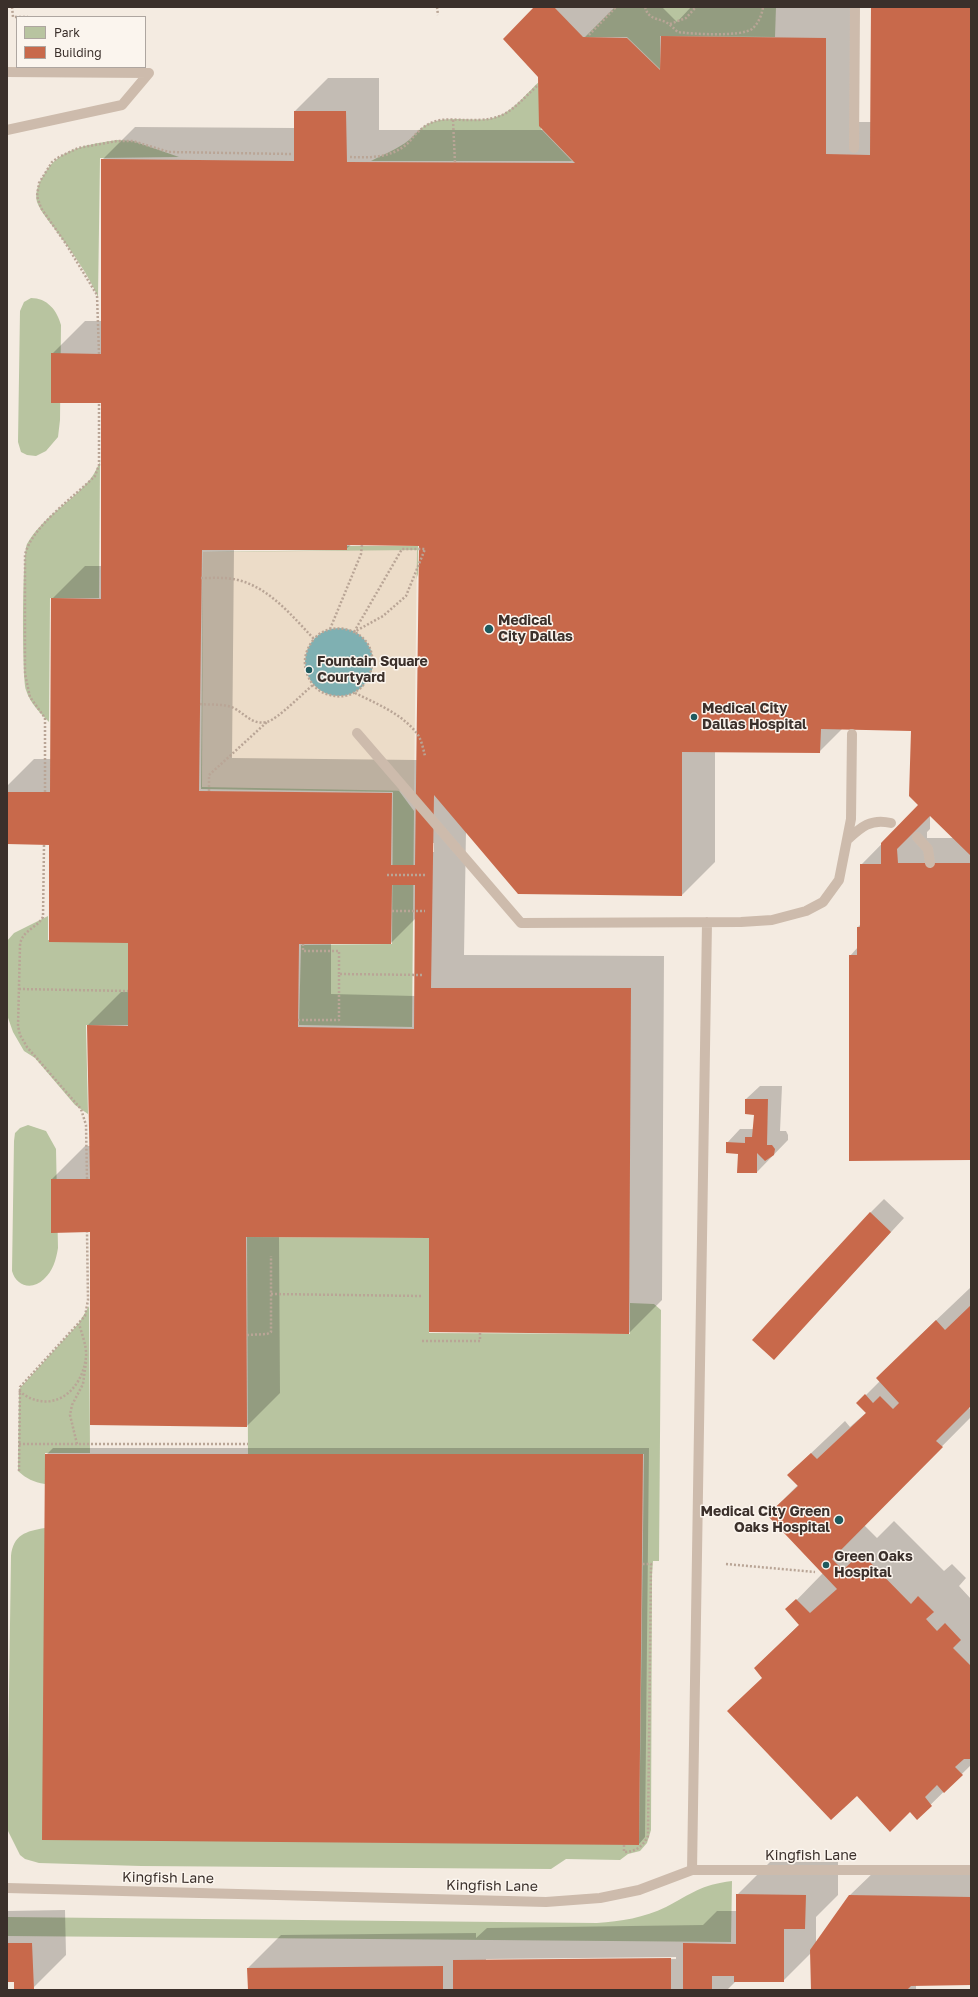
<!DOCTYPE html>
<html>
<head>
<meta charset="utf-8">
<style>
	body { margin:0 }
	#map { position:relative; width:978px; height:1997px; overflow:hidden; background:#f4ebe1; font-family:"Golos Text",sans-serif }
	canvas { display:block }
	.frame { position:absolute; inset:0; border:8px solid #3b302b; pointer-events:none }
	.legend { position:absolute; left:16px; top:16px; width:130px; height:52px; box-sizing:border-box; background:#fbf5ee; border:1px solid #aea6a0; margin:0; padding:5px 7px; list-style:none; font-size:12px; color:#3b302b }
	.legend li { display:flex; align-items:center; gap:8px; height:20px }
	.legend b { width:20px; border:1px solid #aea6a0 }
</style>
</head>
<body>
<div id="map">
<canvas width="978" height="1997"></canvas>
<div class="frame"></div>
<ul class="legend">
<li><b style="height:11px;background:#b8c4a0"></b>Park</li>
<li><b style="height:11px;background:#c8694b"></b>Building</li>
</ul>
</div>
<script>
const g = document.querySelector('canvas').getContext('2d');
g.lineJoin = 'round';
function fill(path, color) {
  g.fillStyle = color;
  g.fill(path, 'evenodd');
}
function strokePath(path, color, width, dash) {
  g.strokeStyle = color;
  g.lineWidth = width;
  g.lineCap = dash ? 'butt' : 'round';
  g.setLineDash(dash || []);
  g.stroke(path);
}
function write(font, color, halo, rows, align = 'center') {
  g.font = font + ' "Golos Text",sans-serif';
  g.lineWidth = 3;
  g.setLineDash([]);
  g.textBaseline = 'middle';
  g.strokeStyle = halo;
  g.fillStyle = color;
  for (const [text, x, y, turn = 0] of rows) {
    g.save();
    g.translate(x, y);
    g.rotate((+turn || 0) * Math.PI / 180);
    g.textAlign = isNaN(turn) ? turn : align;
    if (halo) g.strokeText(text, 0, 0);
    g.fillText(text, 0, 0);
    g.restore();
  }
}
fill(new Path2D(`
	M615,7H776L775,37L660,36V69L627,37H585Z
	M541,80V129L572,161H371C384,154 398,149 409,140C417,133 422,125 433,122C449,116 470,121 487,119C510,117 525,94 541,80Z
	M117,140L133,141L179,157L100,158L98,297C88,274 72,252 57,232C51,223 41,213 37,202C34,191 40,181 45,173C59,148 91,144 117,140Z
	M31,298C47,298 57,310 61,325L60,420L58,437L46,451L36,456L27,455L21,452L18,442L20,311L24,302Z
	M100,462L99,598H50L49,722C40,713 30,703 26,690C22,677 22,554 27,544C41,519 69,503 87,483C93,477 96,470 100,462Z
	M347,546H418V574L415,583L391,780L414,811L412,1027L299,1025L301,945L392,944L393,792L201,789L203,552L347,550Z
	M48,916V940H131L130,1025H86L88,1114L75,1105L35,1058L24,1051L13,1032L7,1015V941L14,933Z
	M28,1125L46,1131L56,1149L58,1248C56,1260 53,1271 44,1279C32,1291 16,1286 12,1271L14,1141L15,1133L20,1128Z
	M247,1237L429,1238V1333L630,1334V1303L654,1304L661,1310L659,1561H653L652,1575L651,1830L647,1843L640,1851L628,1854L620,1860L566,1859L551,1869L141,1866L39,1863L25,1859L20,1855L7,1829L11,1556C13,1535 26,1531 45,1528L639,1845L644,1454H248Z
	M89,1306L90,1453H45V1484C33,1482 27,1479 18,1471L19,1389L79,1323Z
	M732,1881L731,1942L7,1936V1917L597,1923C621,1921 644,1918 666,1907C693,1893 700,1885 732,1881Z`), '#b8c4a0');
fill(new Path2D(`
	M417,550L414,791L202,787L203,552Z`), '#ecdcc8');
fill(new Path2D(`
	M305 662a34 34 0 1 1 68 0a34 34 0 1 1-68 0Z`), '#7fb0b2');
fill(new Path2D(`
	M536,7H662L677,22L691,7H859V122H871L872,7H971V1159L850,956L858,947V927L861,924V865L920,805L912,730L843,728L819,752L715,751V862L682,895L466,830L464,955L664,956L662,1300L629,1333L430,1237L279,1236L280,1393L247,1426L91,1231L52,1179L85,1146H91L88,1025L121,992H129V942L50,844L7,843V786L34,759H51L52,599L85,566H102V402L52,354L85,321H102V160L135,127L295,128V111L328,78H379V130H544ZM352,544L420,545L417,760L232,758L234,549H346ZM930,814L954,838H927V832L930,829ZM432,843H434V852H432ZM416,918L415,996L331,994V943H391Z
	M760,1086H782L780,1131H786L788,1135V1140L757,1172L727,1143L740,1129H754L755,1114L746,1099Z
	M884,1199L904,1218L787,1345L870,1213Z
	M970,1288L971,1404L968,1407L971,1410V1417L864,1525L877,1538L894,1521L944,1571L952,1564L966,1578L959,1586L971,1599V1765L917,1818L755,1668L800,1624L787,1610L823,1573L768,1515L798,1485L788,1475L845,1421L850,1427L867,1412L858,1403L880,1381L910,1345Z
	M53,1448H649L645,1837L639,1844L46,1455Z
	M770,1862H838V1895L816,1917V1943L849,1896L875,1871L971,1872V1984L916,1985V1990H812L811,1953L783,1981H736L727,1990H249L248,1968L281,1935L476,1933V1938L487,1928L703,1925L717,1911H737V1895ZM676,1957V1959L486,1961V1959Z
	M65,1910L66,1955L33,1988L15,1981L7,1982V1911Z`), '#0003');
fill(new Path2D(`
	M534,7H554L583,37L627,38L660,70L661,36L826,38V154L870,155L871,7H971V856L930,816L897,849L898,863H971V1160L849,1161V955H857V927H860V864H881V843L918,805L909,796L911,731L821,729L820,753L682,752V896L518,894L434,795L431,988H631L629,1334L429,1332V1238L246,1237L247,1427L90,1425V1232L51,1233V1179H90L87,1025L128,1026V943L49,942V845L7,844V792H50L51,598L101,599V403H51V353L101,354V159L294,161V111H346L347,162L575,163L539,126L538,77L503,39ZM347,545L419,546L415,865H391L392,793L199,791L202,550H347ZM392,885H415L414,1029L298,1027L299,944H391Z
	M745,1099H768L767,1145H772L775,1149L774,1155L765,1161L757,1153V1173H737L738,1154L726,1153V1142L745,1143V1137H752L754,1115L745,1114Z
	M870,1212L891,1232L774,1360L752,1340Z
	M971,1305V1406L936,1441L943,1447L832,1559L843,1570L861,1553L911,1604L918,1596L934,1612L926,1619L937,1631L945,1623L961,1640L953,1648L971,1666V1759H964L955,1767L963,1775L944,1793L937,1785L925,1797L932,1806L917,1820L910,1812L890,1832L857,1796L831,1820L727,1711L762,1678L754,1668L799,1625L785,1609L796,1599L810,1613L837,1589L767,1515L798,1486L787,1475L811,1453L817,1459L866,1413L856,1403L865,1394L873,1403L880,1396L893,1409L899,1403L876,1378L936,1320L945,1330Z
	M45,1454H643L639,1845L42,1840Z
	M736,1894L806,1895L805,1929H784V1982H734V1976H712V1990H683V1943L736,1944Z
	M849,1895L971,1897V1985L911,1986L907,1990H811L810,1950Z
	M7,1943H32L34,1989H14V1982H7Z
	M671,1958V1990H453V1960Z
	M443,1966V1990H248L247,1968Z`), '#c8694b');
strokePath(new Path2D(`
	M12,7L13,17H28
	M437,7L438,15
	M645,7C649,22 661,17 670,25C673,27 675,30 678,32C691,34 741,37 752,29C758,24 762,15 763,7
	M670,24L686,18L696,7
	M589,35L616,7
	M453,120L455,163
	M350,157C370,158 394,158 410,141C416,133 423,126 433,122C443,118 456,120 466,120C506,121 510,111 537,86
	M99,354L97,295L66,244L41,208L37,196L39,183L52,162L59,157L78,148L117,141H133L169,152L291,154
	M201,578C213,578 226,577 238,580C270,588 293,617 314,639C305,650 302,663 308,676C312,686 320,693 330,695C368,706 390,649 354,632L402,549H425L406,596L383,616L354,632C341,626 324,627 314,639
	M330,629L361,554L362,545
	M355,693C375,703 400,713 415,731C421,737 423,748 425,756
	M200,704C209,705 219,704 228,706C242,709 250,726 267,722C278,719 303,693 313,685
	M209,791V775L267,722
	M45,792V718L30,697L25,674V555C31,527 75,496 95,476L99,465V403
	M44,845L43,917C36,929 22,930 20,945L18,1026L20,1035L27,1047L81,1109L86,1125L87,1179
	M387,875H425
	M392,911H425
	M303,944V951H339V974
	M19,989L128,991
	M298,1020H339V974L424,975
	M271,1294L422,1296
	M247,1335L267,1334L271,1332V1256
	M422,1341H480V1332
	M19,1391C50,1416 82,1393 86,1357C87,1347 82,1334 79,1324
	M19,1444H248
	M77,1444L70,1415L72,1405L83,1384L86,1362
	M19,1471L20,1387L85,1316L88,1300L87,1232
	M726,1564L815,1572
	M624,1845V1852C636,1852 643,1846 648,1836L651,1564H642`), '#b9a596', 2.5, [2, 2]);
strokePath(new Path2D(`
	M7,72L149,73
	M7,130L122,105L149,73
	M854,148L855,7
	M357,733L521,923L741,922L772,920L806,911L823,902L839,880L851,819L852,734
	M917,837L928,849L930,863
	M847,840C861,827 871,818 891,823
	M692,1870L707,922
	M7,1888L546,1902L600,1898L639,1890L692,1870H971`), '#cdbbac', 10);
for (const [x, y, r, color] of [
	[489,629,5,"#1f5a5e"],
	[309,670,4,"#1f5a5e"],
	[694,717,4,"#1f5a5e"],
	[839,1520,5,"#1f5a5e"],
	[826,1565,4,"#1f5a5e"]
]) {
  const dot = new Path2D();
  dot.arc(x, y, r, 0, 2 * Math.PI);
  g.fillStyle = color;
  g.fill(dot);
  strokePath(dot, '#fbf5ee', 1.5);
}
write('bold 14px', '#3b302b', '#fbf5ee', [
	["Medical",498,621],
	["City Dallas",498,637],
	["Fountain Square",317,662],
	["Courtyard",317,678],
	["Medical City",702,709],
	["Dallas Hospital",702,725],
	["Medical City Green",830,1512,"right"],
	["Oaks Hospital",830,1528,"right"],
	["Green Oaks",834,1557],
	["Hospital",834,1573]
], 'left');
write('14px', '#3b302b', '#fbf5ee', [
	["Kingfish Lane",811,1856],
	["Kingfish Lane",168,1878,1],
	["Kingfish Lane",492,1886,1]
]);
</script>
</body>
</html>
